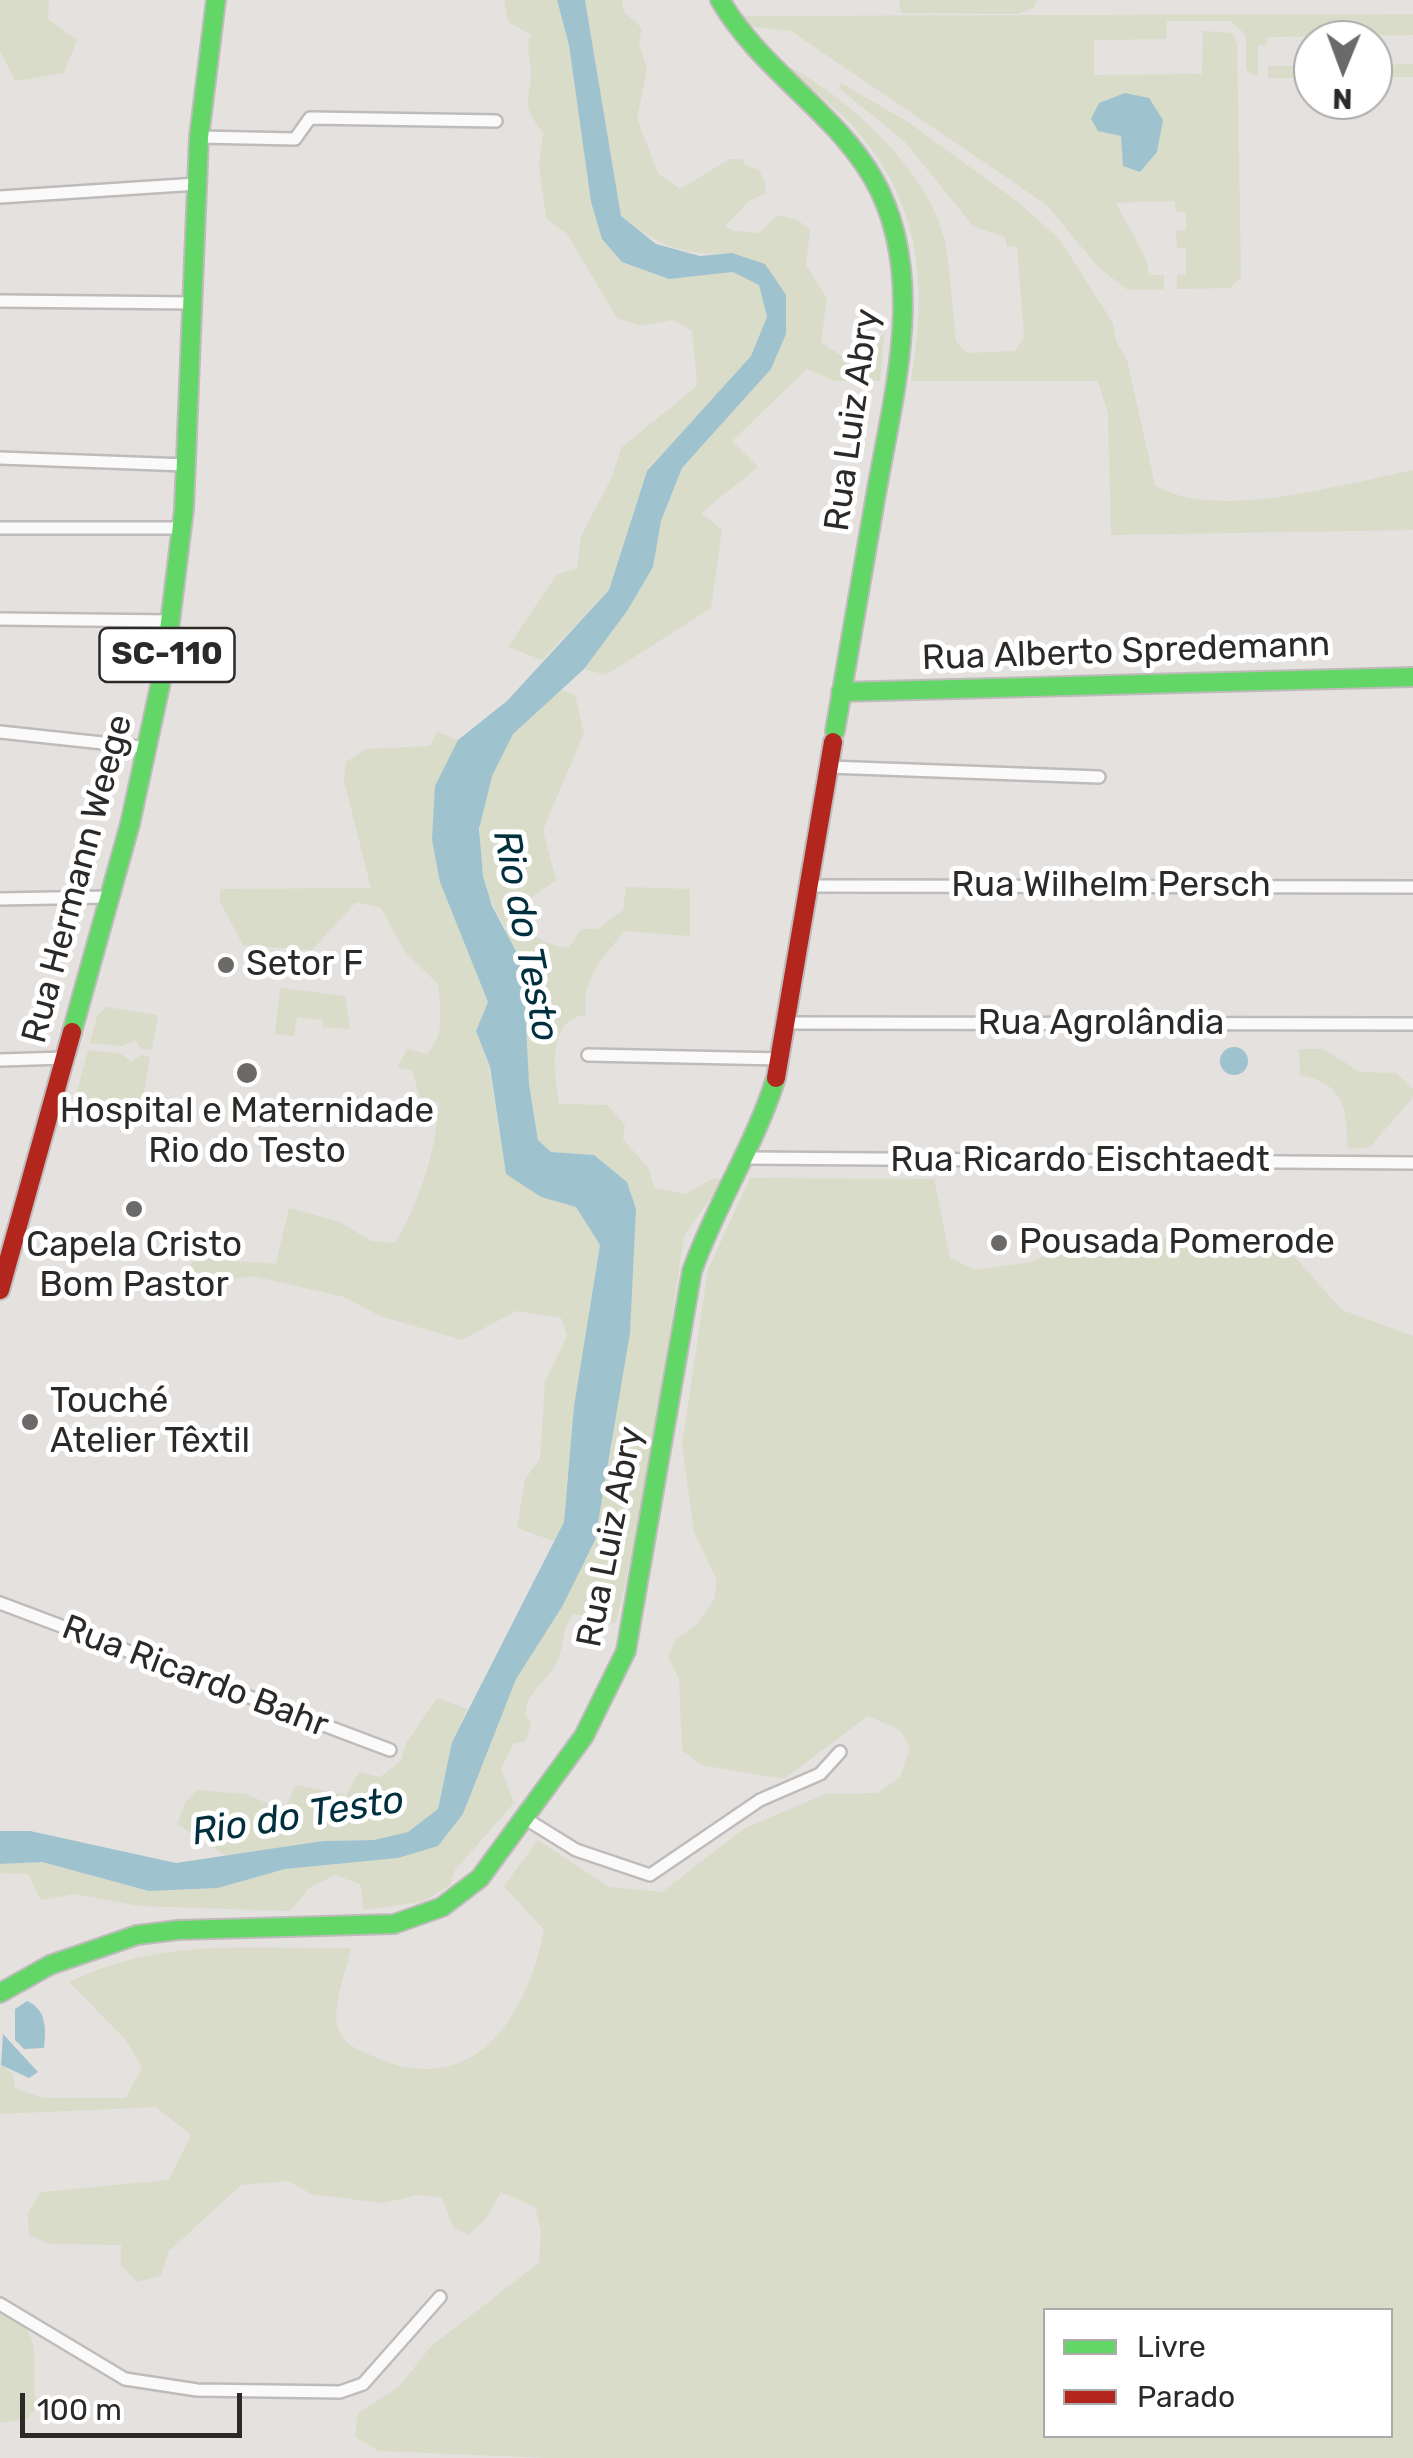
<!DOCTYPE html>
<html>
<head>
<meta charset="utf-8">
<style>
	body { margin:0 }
	#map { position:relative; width:1413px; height:2458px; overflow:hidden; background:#e4e1df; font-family:Rubik,sans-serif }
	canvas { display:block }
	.legend { position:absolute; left:1043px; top:2308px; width:350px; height:130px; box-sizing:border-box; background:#fff; border:2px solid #abaaa9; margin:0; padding:12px 18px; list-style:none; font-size:30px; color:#2c2a29 }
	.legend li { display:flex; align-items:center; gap:20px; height:50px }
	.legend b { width:50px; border:2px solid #abaaa9 }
	.north { position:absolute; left:1293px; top:20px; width:100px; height:100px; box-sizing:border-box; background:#fff; border:2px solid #abaaa9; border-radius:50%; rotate:181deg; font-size:28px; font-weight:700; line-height:40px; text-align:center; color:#2c2a29 }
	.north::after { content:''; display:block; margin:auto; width:35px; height:45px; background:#6c6a69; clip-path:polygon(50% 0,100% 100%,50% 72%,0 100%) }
	.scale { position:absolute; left:20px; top:2393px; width:222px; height:45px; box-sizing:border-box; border:5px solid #2c2a29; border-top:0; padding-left:12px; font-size:30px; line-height:35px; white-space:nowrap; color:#2c2a29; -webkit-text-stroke:8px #fff; paint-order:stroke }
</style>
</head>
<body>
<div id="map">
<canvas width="1413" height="2458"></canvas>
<ul class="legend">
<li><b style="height:12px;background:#63d668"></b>Livre</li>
<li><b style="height:12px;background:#b3261e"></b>Parado</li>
</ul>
<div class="north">N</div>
<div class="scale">100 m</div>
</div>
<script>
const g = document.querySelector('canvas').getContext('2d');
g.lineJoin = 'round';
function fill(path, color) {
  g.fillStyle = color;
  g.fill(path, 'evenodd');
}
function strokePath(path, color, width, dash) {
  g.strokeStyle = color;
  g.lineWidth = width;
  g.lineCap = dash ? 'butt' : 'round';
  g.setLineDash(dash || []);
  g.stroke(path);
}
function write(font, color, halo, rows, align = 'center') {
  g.font = font + ' Rubik,sans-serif';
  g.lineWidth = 10;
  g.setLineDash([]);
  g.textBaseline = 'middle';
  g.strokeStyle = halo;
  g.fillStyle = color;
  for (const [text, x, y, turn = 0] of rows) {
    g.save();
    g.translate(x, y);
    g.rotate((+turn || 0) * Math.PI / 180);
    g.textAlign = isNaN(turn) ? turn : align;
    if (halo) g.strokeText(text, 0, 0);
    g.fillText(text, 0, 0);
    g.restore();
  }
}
fill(new Path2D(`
	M0,0H49L48,19L77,40L64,73L15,81L0,50Z
	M504,0H557L569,45L591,202L602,239L622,262L669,279L733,272L760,285L767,317L751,356L647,471L609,590L542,660L508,647L557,574L577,569L581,536L612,477L621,448L697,386L692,331L673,320L641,326L617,318L567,234L546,218L539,166L543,132C518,102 532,99 531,68C530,53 525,49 531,35L508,22Z
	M585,0H622L624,12L642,28L639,43L647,69L637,119L658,173L680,189L730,159H742L745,165L759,170L766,185L764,194L750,200L725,226L733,231L759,233L778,215L797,220L810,229L806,265L827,298L821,342L858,367L871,360L875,342L884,334L880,381H835L807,369L732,441L758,467L701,513L722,530L711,608L606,675L584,669L653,567L661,521L682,468L771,369L786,334V295L732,253C685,257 657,245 621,216Z
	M899,0H1037L1034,7L1018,14L901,13Z
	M1413,14V35L1268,37L1267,45H1258V77L1246,70V35L1231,21H1167L1166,39L1094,40V75L1202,74L1203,31L1232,33L1237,44L1241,277L1230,288L1177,289V275L1186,274V248H1177L1176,231L1186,230V212H1176L1175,201L1116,203L1146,259L1149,275H1164V289L1128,290L1098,267L1047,205L791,31L748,26L741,16Z
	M782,63C844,93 931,172 945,242C951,274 952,309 956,342L967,353L1015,351L1024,337L1017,246L1007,247L1005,237L974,227L904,141L839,88L841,83L908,122L1018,202L1060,240L1113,323L1116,341L1127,360L1155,485C1214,523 1346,483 1413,470V530L1111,535L1108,413L1098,381H911C928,282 921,201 851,124C830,102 804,84 782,63Z
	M1413,64V77H1373V65Z
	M1268,66H1313V78H1268Z
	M561,690L575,695L584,733L543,830L556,880L533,896L523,913C531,940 543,943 569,948L581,929H598L623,910L626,887L690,889V936L624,931C603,959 581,978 586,1015C545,1019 555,1074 559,1104L607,1105L625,1125L623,1139L649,1169L654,1188L685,1194L714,1178L723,1180L684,1236L646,1491L616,1623L574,1614C560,1630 566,1641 558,1659C549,1682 528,1687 525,1714L531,1722L526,1741L513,1744L501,1769L514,1803L455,1870L450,1885L422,1902L364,1910L360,1884L335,1875L309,1888L290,1911L139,1906L75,1894L41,1900L28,1874L0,1873V1864L42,1862L149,1891L218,1888L285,1869L398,1858L438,1846L463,1814L516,1678L562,1608L613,1414L630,1333L636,1209L627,1182L594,1155L551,1152L538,1140L505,926C468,872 472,784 515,732C527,717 546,703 561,690Z
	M437,732L458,740L435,786L472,958L488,1002L476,1031L489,1067L506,1173L541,1197L576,1207L600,1244L574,1406L564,1522L554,1541L517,1528L525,1479L540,1459L545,1382L567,1336L561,1318L516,1311L462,1340L380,1316L344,1297L253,1276L205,1284L190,1265L199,1258L276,1264L289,1208L340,1222L371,1241L395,1243C420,1202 436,1150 439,1103L420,1098L412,1070L397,1068L407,1049L427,1054C446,1035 440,1008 438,984L405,952L381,908L356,902L312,950L243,945L219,900L221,889L371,888L344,780L346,762L366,749L430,746Z
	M280,988L345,996L350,1029L323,1027V1020L297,1017L294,1036L275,1034Z
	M106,1007L158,1015L152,1050L142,1049L135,1041L122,1046L90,1043L97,1016Z
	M1299,1049H1323L1360,1072L1396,1073L1413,1089V1097L1370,1147L1348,1149C1346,1107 1346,1085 1300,1075Z
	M88,1050L121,1054L131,1062L141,1055L150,1057L140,1115L74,1103Z
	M750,1178L934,1179L950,1258L976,1270L1031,1262L1083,1238H1246L1292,1254L1342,1310L1413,1336V2458H549L379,2451L355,2437L358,2413L399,2387L431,2346L539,2263L541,2231L535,2207L501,2192L485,2220L468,2235L453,2227L442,2198L418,2195L383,2203L311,2194L289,2181L241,2185L168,2252L161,2276L137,2282L121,2265V2245L50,2244L29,2235L28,2212L41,2192L169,2180L191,2135L156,2107L0,2114V2064L12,2073L15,2088L42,2098H126L142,2067L125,2039L69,1982C164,1936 249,1950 351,1948C347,1969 333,2003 337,2024C341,2044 358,2050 375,2057C474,2101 527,2017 544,1930L504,1886L538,1840L609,1887L662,1892L745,1828L826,1794L878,1793L900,1777L910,1747L900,1730L868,1716L784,1779L701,1765L682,1750L679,1679L668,1657L676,1639L696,1625L714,1600L717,1580L694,1532L682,1445L708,1270ZM1046,2310H1390V2436H1046Z
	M437,1698L467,1709L452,1742L438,1809L408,1832L374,1840L323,1841L229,1858L177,1824L186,1801L198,1790L245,1794L284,1810L296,1785L346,1795L359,1772L380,1777L401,1761L406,1743Z
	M0,2314C50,2327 28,2367 37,2406L27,2419L0,2423Z`), '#d8dcc8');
fill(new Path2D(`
	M557,0H585L621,216L656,244L700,256L732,253L765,264L786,295V334L771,369L682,468L661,521L653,567L627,611L584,669L513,734L492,776L479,829L483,876L492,906L517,953L524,987L529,1084L538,1140L551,1152L594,1155L627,1182L636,1209L630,1333L595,1540L562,1607L516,1679L463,1814L438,1846L398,1858L285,1869L218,1888L149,1891L42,1862L0,1864V1831H30L176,1863L323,1841L374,1840L408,1832L438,1809L452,1742L564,1522L574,1406L600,1245L576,1207L541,1197L506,1174L490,1067L476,1031L488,1002L440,882L432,840L435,786L458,740L507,701L609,590L647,471L751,356L767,317L759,285L733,272L669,279L622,262L602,239L591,202L569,45Z
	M1125,93L1149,98L1163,120L1157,152L1140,172L1123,166L1121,136L1098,131L1091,119L1099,103Z
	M1220 1061a14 14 0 1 1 28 0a14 14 0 1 1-28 0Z
	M27,2001C47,2010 46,2029 44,2048L24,2049L15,2040V2009Z
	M3,2034L38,2072L29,2078L1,2065Z`), '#9fc2cf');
const street = new Path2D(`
	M199,137L295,139L310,118L496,121
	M0,197L197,184
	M0,301L192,303
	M0,458L186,465
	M0,528H182
	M0,619L172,621
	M0,732L149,748
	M829,767L1099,777
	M809,886L1413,887
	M0,899L109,897
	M788,1023L1413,1024
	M588,1055L782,1059
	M0,1060L65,1058
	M746,1158L1413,1163
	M0,1603L390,1750
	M526,1819L576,1850L650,1875L760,1800L820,1774L840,1752
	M0,2304L125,2379L197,2390L340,2392L363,2384L440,2297`);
const fast = new Path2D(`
	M720,0C761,70 834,111 873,178C930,277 891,402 874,506C861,581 848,656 835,731
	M841,692L1413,677
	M72,1032L130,824L165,663L184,509L199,137L216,0
	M0,1993L50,1965L137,1935L178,1930L394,1924L442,1907L480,1878L584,1736L626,1651L692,1271C716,1204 755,1145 776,1078`);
const jam = new Path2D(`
	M776,1078L833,742
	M0,1290L72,1032`);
strokePath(street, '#bebbba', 16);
strokePath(fast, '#bebbba', 22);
strokePath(jam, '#bebbba', 22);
strokePath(street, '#fbfafa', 11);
strokePath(fast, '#63d668', 18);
strokePath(jam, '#b3261e', 18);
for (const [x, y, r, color] of [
	[226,965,10,"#6c6a69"],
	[247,1073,12,"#6c6a69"],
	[134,1209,10,"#6c6a69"],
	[999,1243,10,"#6c6a69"],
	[30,1422,10,"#6c6a69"]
]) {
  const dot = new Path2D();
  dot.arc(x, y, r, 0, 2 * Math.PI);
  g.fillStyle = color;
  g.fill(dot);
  strokePath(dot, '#fff', 4);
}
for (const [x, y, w] of [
	[167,655,135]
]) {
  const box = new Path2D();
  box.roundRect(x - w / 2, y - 27, w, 54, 8);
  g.fillStyle = '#fff';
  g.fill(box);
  strokePath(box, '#2c2a29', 2.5);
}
write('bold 32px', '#2c2a29', null, [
	["SC-110",167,655]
]);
write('35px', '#2c2a29', '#fff', [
	["Rua Luiz Abry",853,420,-82],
	["Rua Alberto Spredemann",1126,652,-2],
	["Rua Hermann Weege",78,879,-75],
	["Rua Wilhelm Persch",1111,886],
	["Rua Agrolândia",1101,1024],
	["Rua Ricardo Eischtaedt",1080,1161],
	["Rua Luiz Abry",611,1537,-79],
	["Rua Ricardo Bahr",195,1677,21]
]);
write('35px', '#2c2a29', '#fff', [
	["Setor F",246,965],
	["Hospital e Maternidade",247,1112,"center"],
	["Rio do Testo",247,1152,"center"],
	["Pousada Pomerode",1019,1243],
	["Capela Cristo",134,1246,"center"],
	["Bom Pastor",134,1286,"center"],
	["Touché",50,1402],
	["Atelier Têxtil",50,1442]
], 'left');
write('italic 38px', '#002f3d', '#fff', [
	["Rio do Testo",525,936,79],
	["Rio do Testo",298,1817,-9]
]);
</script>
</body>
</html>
